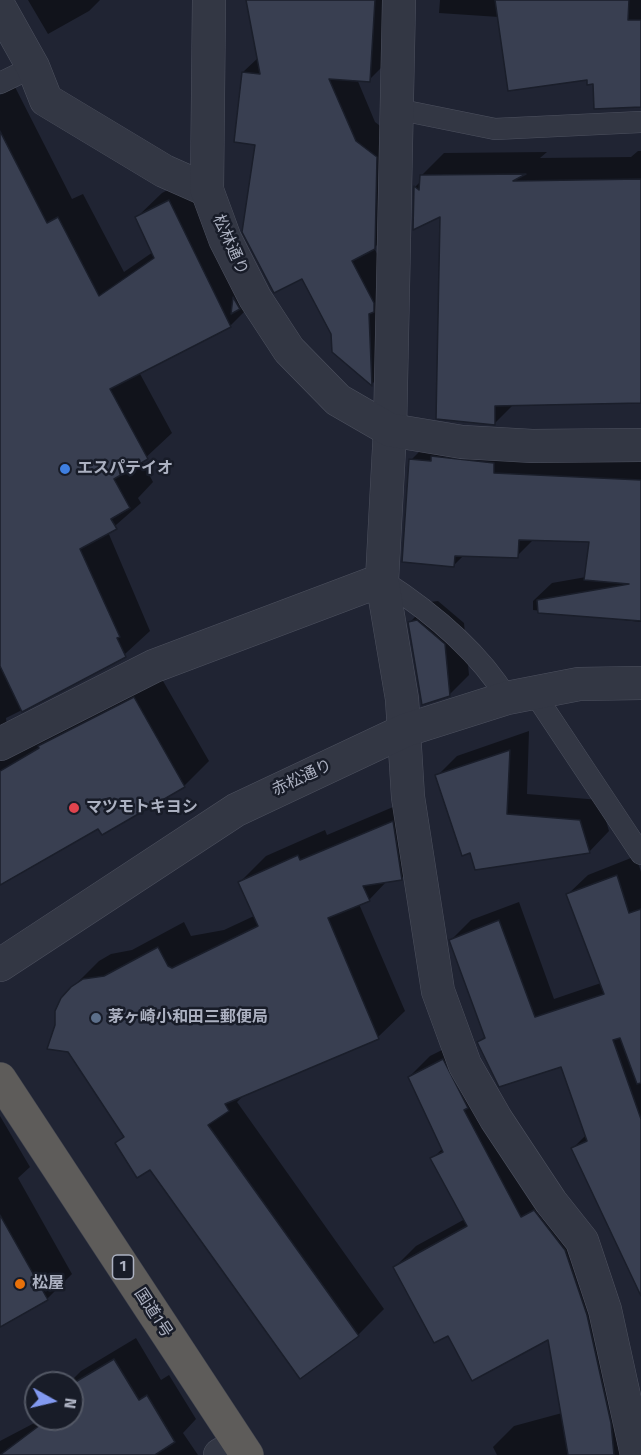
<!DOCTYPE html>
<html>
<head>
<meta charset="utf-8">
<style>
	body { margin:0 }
	#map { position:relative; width:641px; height:1455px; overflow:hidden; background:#202433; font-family:"Fira Sans",sans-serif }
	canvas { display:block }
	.north { position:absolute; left:24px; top:1371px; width:60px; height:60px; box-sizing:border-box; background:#181c28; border:2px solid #535865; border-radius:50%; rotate:98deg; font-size:16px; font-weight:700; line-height:24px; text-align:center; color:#acb1c1 }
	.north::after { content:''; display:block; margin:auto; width:21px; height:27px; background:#8299f0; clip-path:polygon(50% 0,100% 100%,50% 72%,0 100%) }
</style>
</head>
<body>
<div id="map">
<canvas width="641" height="1455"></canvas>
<div class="north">N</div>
</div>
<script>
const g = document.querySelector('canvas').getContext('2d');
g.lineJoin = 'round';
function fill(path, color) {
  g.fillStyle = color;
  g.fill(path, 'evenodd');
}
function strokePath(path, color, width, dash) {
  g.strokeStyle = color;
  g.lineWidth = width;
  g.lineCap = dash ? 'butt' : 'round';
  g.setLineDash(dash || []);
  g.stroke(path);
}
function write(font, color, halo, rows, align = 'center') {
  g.font = font + ' "Fira Sans","Noto Sans JP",sans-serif';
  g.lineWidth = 5;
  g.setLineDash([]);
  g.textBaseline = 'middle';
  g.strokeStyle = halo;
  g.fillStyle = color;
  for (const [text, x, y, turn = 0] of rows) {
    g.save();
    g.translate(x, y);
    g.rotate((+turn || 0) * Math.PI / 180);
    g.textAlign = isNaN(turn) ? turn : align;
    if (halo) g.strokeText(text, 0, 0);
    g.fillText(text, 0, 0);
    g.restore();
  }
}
fill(new Path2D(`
	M28,0H100L89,11L48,34Z
	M247,0H393L388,61L369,80L357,79L375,122L396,138L394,228L374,248L393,283L391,365L372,384L333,352L332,334L256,143L243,72L259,57Z
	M440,0H641V106L594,83L499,17L439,13Z
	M15,87L72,199L83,194L124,272L153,252L137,217L162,193L194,176L255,301L230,326L139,372L172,433L142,461L153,482L138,498L141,503L108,532L150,631L114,664L6,718L7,727L159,674L209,761L184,786L102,833L99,827L0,884V95Z
	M638,151H641V402L514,404L494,424L441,215L414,228L415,187L421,181V176L444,153L547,152L540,158L631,157Z
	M429,442L592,460L641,462V622L533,610V601L552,583L586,577L590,541L534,539L517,556L464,555L453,566L411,460Z
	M438,601L464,623L469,675L449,695L410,622L430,602Z
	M529,731L527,794L600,800L609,831L589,852L471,851L437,776L457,756Z
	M419,796L427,853L401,879L387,881L369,900L359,904L405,1011L378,1037L244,1095L237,1102L384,1309L358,1335L300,1377L151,1168L117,1143L125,1136L56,1025L62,998L99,961L111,954L132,950L184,922L191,936L224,930L254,916L240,882L266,856L325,830L327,835Z
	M636,856L641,872V1291L573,1148L586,1135L562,1065L479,1043L485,1036L451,940L471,920L519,902L554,999L601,983L568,894L588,875Z
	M464,1039L555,1190L631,1455H497L493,1447L514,1426L562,1413L549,1337L449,1334L395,1267L416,1246L465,1219L432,1159L443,1148L409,1077L430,1056Z
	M0,1116L30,1167L18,1178L72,1274L47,1299L0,1326Z
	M136,1338L161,1380L169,1375L196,1419L183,1433L198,1455H0V1441L42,1419H72V1383H69L81,1371Z`), '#0007');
const building = new Path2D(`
	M246,0H375L370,82L329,79L356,141L377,157L375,249L352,261L374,303V312L369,314L372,386L332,352L331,334L302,279L274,293L242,232L255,145L234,142L242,72L260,74Z
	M495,0H629L628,20H641V107L594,109L593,84L587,85V80L508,91Z
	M0,131L47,223L58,217L99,296L154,258L135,217L169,200L231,327L110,389L148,459L114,479L130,508L111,519L117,529L80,549L120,637L117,638L126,657L22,712L0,666Z
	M526,174L513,181L641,179V403L495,406V425L436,419L440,217L413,230L414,186L419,190L420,175Z
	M233,297L240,309L231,314Z
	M431,456L494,463V473L641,480V621L538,613L537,600L629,584L584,580L589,542L519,540L518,558L455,556L454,567L402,562L409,459L431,461Z
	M417,620L445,644L450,696L422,705L408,622Z
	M134,697L185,787L102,835L98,829L0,885V771L39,748L38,746Z
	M510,750L507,814L580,820L590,853L475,870L470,853L462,856L435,775Z
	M393,821L402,880L363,886L370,901L328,918L379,1039L225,1104L229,1111L208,1125L359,1336L300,1379L150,1170L137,1178L115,1143L124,1137L68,1052L47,1049L55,1025V1011L61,998L71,987L83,979L104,976L158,947L168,966L172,968L258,926L238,882L298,855L300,860Z
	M617,875L629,913L641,909V1083L637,1084L620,1038L613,1040L641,1119V1296L571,1148L587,1141L561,1067L499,1087L477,1042L485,1038L449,940L499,920L535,1017L604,994L566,894Z
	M443,1059L468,1108L464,1110L521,1217L534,1210L565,1250L587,1315L611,1423L614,1455H568L548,1340L472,1381L448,1336L434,1343L393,1267L467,1226L430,1158L443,1152L408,1077Z
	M0,1215L48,1300L0,1327Z
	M114,1359L139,1400L147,1395L175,1442L155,1455H0L48,1419H72V1384Z`);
fill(building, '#393f51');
strokePath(building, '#1a1e2a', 1.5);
const service = new Path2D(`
	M0,83L33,67
	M396,109L495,129L641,122
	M382,580C430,611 477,649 507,698
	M534,693L641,854`);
const minor = new Path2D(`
	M399,0L390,430L382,580L402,699L408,797L438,991L465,1065L496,1119L551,1202L582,1241L605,1310L637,1455
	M0,8L33,67L46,100L164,171L207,190
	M0,744L154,666L382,580
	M220,1455L239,1444`);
const tertiary = new Path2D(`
	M209,0L207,190L225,239L255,298L289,350L338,400L390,430L462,442L532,446L641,445
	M0,965L236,810L406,730L507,698L579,684L641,683`);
const trunk = new Path2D(`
	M0,1079L247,1455`);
strokePath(service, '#4d515f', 22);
strokePath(minor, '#4d515f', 34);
strokePath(tertiary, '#4d515f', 34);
strokePath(trunk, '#3a3e4b', 34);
strokePath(service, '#333744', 21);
strokePath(minor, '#333744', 33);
strokePath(tertiary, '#333744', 33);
strokePath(trunk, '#5e5c5a', 33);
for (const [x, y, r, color] of [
	[65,469,6,"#3f7fe0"],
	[74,808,6,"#e0444e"],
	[96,1018,6,"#5c6f8a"],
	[20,1284,6,"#e8710a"]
]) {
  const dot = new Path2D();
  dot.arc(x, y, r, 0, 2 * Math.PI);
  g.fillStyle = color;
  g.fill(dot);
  strokePath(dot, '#181c28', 2);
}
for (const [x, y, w] of [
	[123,1267,21]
]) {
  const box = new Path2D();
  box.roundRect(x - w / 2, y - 12, w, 24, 4.5);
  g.fillStyle = '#181c28';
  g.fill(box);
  strokePath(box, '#acb1c1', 1.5);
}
write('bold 15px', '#acb1c1', null, [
	["1",123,1267]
]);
write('16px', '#acb1c1', '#181c28', [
	["松林通り",230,245,66],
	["赤松通り",302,778,-25],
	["国道1号",153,1313,57]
]);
write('bold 16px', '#acb1c1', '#181c28', [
	["エスパテイオ",77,469],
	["マツモトキヨシ",86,808],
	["茅ヶ崎小和田三郵便局",108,1018],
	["松屋",32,1284]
], 'left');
</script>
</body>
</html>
